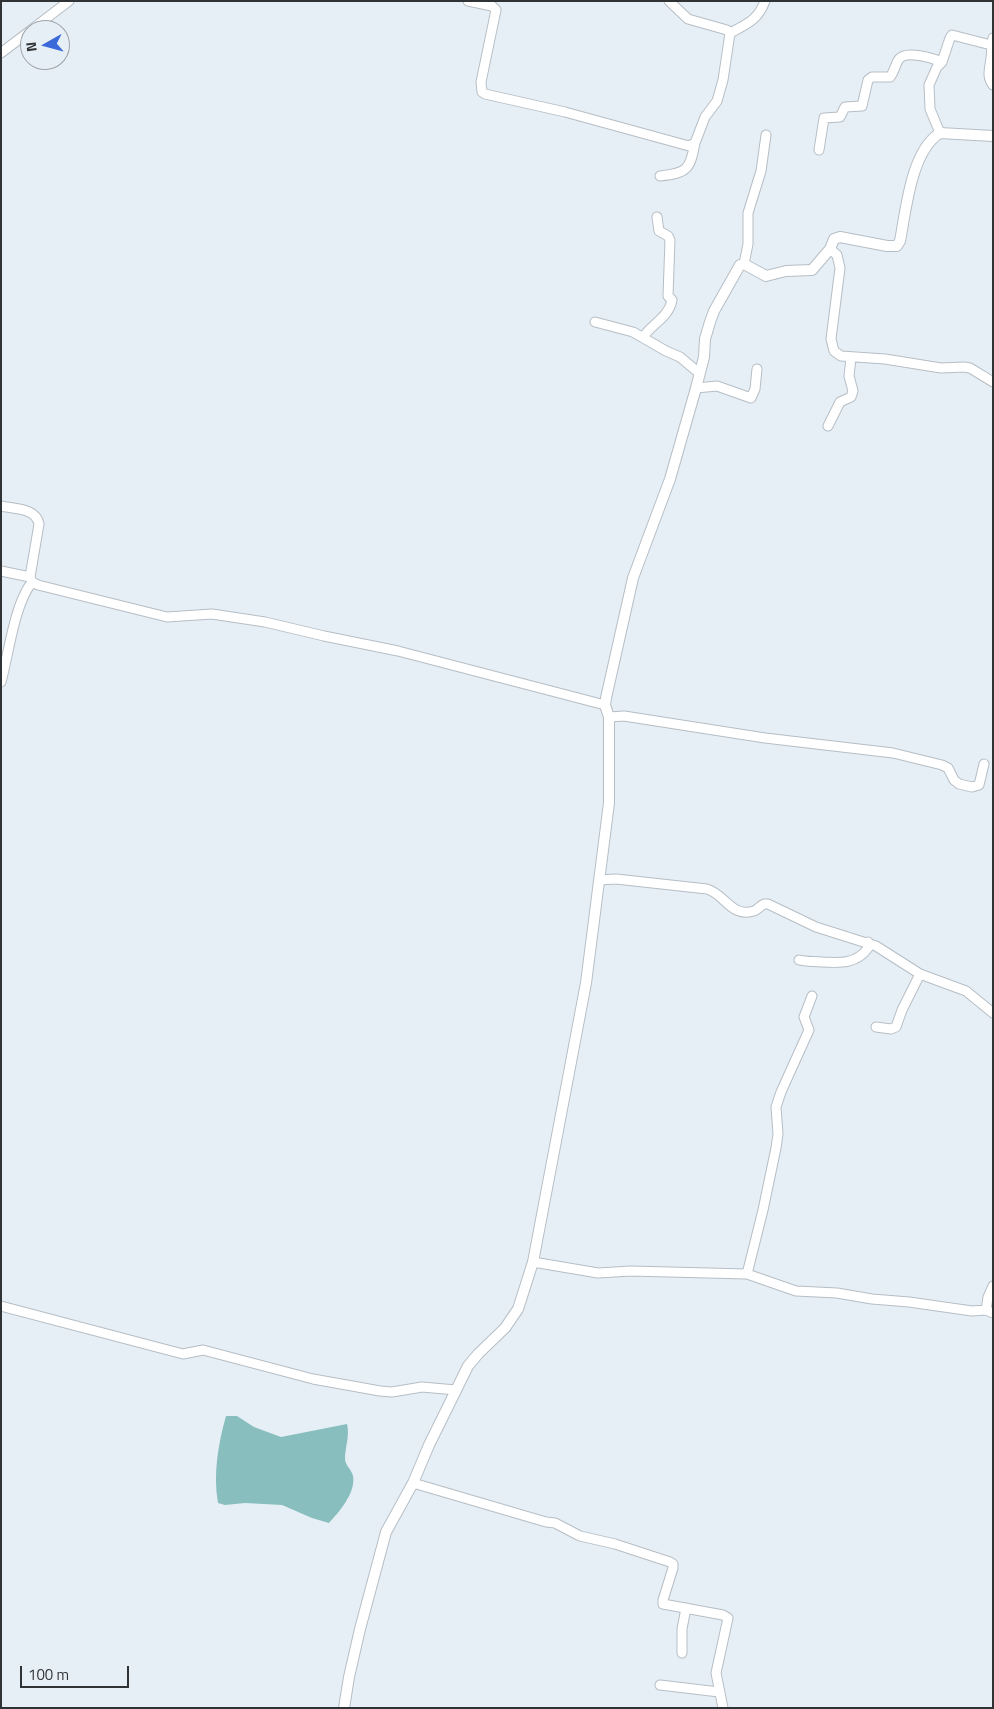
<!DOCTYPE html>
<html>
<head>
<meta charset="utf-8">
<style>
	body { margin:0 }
	#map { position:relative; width:994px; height:1709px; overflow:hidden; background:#e7eff6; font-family:"Titillium Web",sans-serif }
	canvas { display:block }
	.frame { position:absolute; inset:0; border:2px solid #303336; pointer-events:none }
	.north { position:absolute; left:20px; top:20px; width:50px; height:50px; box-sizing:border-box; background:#e7eff6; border:1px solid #9ea4a9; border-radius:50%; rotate:263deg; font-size:14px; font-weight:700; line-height:20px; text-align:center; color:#303336 }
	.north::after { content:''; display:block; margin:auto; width:18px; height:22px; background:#3a69da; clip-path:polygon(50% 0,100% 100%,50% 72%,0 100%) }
	.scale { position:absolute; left:20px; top:1666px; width:109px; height:22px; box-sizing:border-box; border:2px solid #303336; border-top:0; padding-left:6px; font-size:15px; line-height:18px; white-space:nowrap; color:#303336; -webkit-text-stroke:4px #e7eff6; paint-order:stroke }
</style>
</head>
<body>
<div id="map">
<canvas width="994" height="1709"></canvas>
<div class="frame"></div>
<div class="north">N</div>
<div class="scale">100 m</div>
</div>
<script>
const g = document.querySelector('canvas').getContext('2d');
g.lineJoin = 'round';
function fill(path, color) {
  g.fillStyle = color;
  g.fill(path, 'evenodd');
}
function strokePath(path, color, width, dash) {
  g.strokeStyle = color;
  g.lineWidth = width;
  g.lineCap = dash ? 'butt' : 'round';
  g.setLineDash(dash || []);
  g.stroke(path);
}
fill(new Path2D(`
	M226,1416H237L254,1427L281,1437L347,1424C350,1436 345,1447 345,1459C345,1465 352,1470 353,1476C356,1493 339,1512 329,1523L312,1518L282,1505L245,1503L225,1505L218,1503C213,1475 218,1444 226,1416Z`), '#88bebe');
const minor = new Path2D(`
	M468,1L492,6L496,10L481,82L482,92L485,94L565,112L689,146L695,143L705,117L717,101L723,80L730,33L727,30L688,19L669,1
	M31,30L69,1
	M730,33C747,24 758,20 765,1
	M993,38C991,45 992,51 991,58C990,68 986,76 993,85
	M1,53L30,31
	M940,133L930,109L929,85L937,67L942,62L950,38L952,35L991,45
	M819,150L824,118L840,117L845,107L862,106L868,80L872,77H890C895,71 895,64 899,59C906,50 933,58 942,62
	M660,176C687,173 690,170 695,143
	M830,249L837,255L840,268L831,339L834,351L841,356L885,359L941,368L964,367L970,368L993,382
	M744,264L748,244V213L761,171L766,135
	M595,322L633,332L666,351L680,357L699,373
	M643,337C653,323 669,317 672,300L668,296L670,240L668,236L659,231L657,217
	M696,388L717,386L751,398L755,389L757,369
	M828,426L840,402L851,397L853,391L849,376L851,358
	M1,506C15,509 36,508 39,524L30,577L32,582L38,585L167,617L212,614L265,622L324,636L398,651L605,705
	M1,571L30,577
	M1,682C9,653 14,605 32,582
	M609,717L624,716L765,738L893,753L942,765L948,768L954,780L959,784L972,787L979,785L984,764
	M599,880L616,879L707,889C725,894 731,918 754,911C757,910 760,906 764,904H768L816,927L876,946L920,974L966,991L993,1013
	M799,960C807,962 814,961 822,962C840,963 857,964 868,948V942
	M876,1027L891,1029L896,1027L902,1010L920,974
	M533,1262L598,1273L631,1271L747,1274L796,1291L837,1293L872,1299L909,1302L972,1311L986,1310L993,1313
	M747,1274L763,1210L776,1148L778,1134L776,1107L781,1092L809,1030L804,1017L812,996
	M1,1306L183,1354L203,1350L313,1379L380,1391L392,1392L422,1387L456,1390
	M986,1310L988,1297L993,1286
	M413,1483L546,1522L555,1523L580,1536L615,1544L670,1562L673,1564V1568L663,1600V1604L723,1615L728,1618L716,1673L723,1708
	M682,1653V1629L686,1608
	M660,1685L719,1692`);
const tertiary = new Path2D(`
	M344,1708L349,1677L360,1629L386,1532L413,1483L429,1445L468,1366L478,1354L505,1328L518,1309L533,1262L586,983L609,803V717L605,705L606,698L633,578L670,479L696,388L704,357L705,339L710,322L714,311L740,265L744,264L766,276L786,271L812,270L830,249L834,239L840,237L887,246H897L900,241C906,210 911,151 940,133L993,136`);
strokePath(minor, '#b6bec5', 11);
strokePath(tertiary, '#b6bec5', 12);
strokePath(minor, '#fff', 9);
strokePath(tertiary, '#fff', 10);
</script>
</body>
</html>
